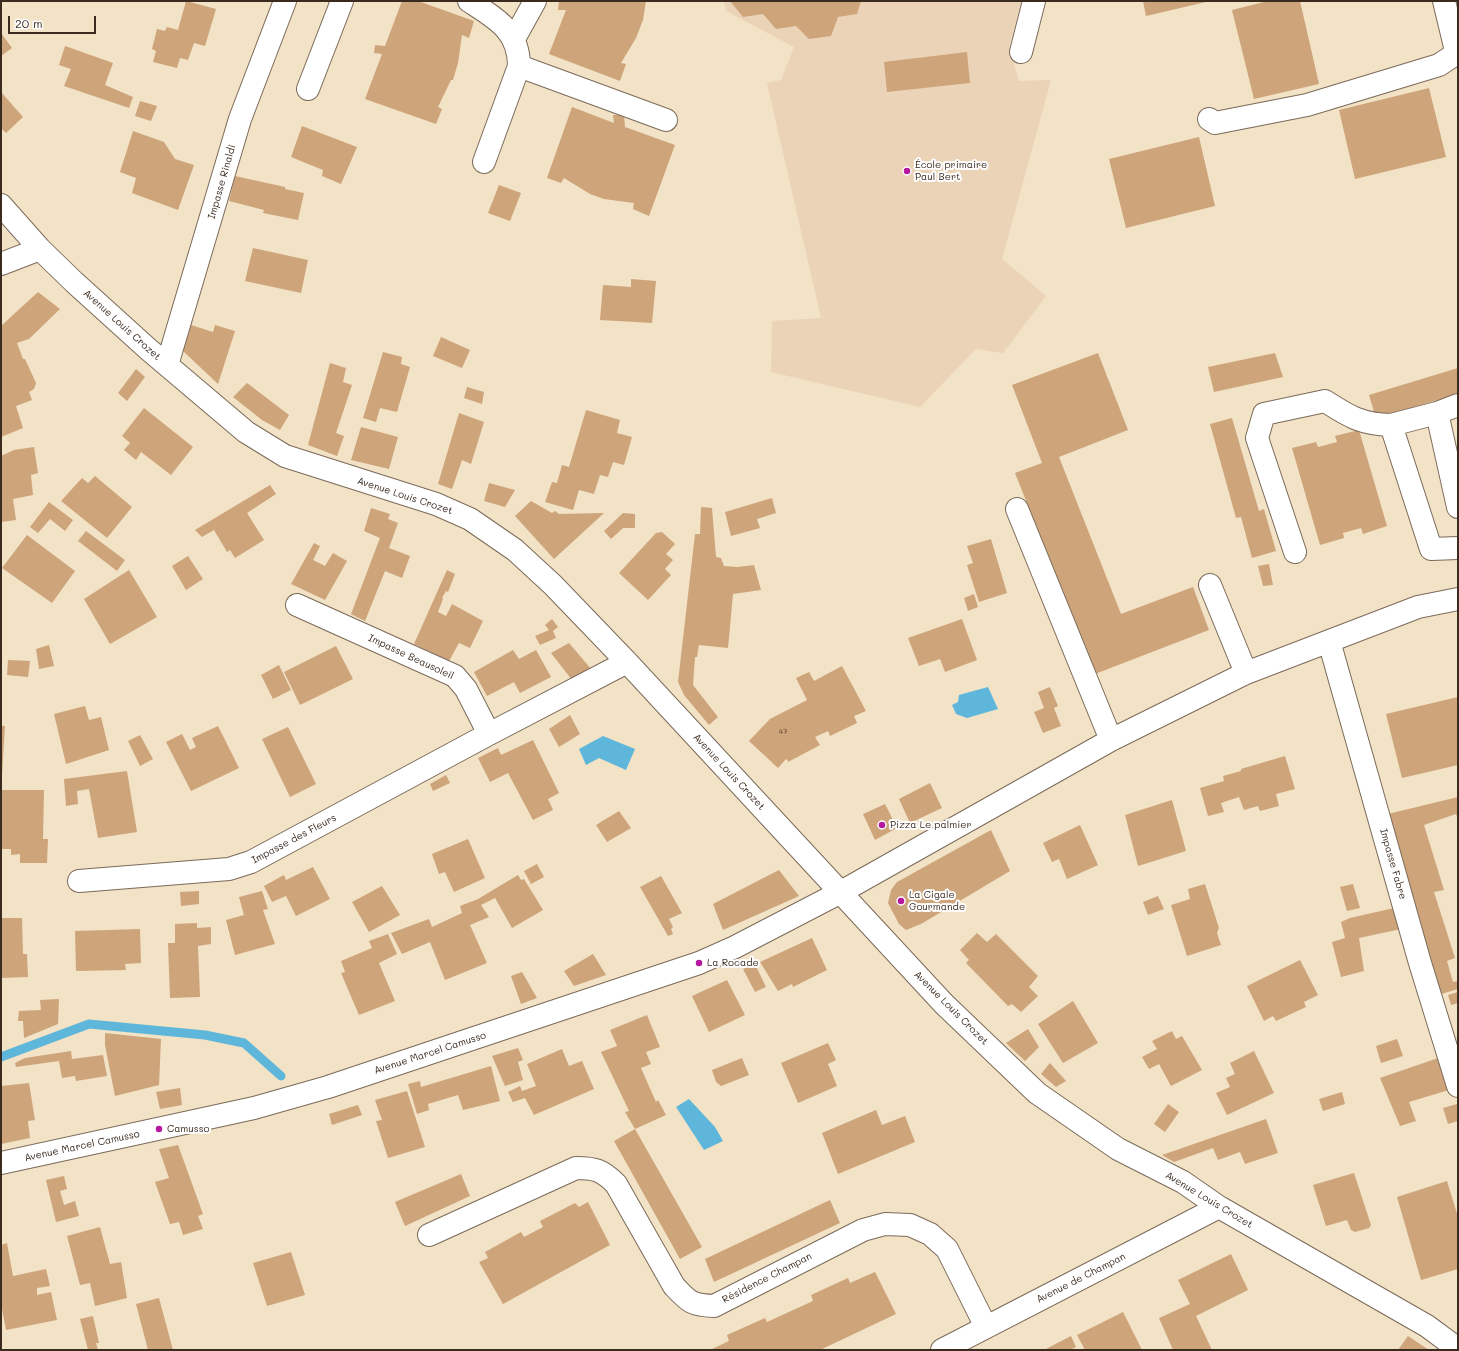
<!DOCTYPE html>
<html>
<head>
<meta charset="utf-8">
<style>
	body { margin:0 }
	#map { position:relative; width:1459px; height:1351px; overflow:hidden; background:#f2e2c6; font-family:Mali,sans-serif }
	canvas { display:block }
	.frame { position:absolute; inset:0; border:2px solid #3b2a1e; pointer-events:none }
	.scale { position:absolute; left:8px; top:16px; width:88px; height:18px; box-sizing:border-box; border:2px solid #3b2a1e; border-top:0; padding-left:5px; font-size:12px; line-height:14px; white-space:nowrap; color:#3b2a1e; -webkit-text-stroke:3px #fff; paint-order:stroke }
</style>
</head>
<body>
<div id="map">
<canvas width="1459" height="1351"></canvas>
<div class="frame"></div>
<div class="scale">20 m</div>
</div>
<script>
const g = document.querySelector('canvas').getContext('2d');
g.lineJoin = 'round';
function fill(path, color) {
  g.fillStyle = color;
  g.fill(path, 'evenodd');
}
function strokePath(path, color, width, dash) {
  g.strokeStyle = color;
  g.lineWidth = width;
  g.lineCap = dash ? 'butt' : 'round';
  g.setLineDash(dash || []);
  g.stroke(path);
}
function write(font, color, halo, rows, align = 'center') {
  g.font = font + ' Mali,sans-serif';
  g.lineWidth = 4;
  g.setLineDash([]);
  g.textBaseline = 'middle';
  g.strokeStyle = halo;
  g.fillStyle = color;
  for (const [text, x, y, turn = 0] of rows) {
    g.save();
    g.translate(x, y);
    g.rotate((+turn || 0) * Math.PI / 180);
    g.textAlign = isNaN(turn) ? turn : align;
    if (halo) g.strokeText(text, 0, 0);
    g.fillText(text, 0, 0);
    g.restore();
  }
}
fill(new Path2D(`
	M724,1H1021L1009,46L1019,81L1051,80L1002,259L1046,296L1003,353L976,349L920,407L771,372L772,321L821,318L767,83L781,80L794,47L726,11Z`), '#ebd3b8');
fill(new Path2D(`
	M988,687L998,709L967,718L956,714L952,705L958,702L959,695Z
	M603,736L635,749L626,770L599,758L586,765L579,749Z
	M689,1099L715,1127L723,1141L704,1150L676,1107Z`), '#5eb6db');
strokePath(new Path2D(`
	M1,1057L89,1024L205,1035L244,1043L281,1076`), '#5eb6db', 9);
fill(new Path2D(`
	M186,1L216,9L205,46L194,43L188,60L180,58L177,68L153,62L156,51L152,49L157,29L165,31L167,27L178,30Z
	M402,1H418L474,21L469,38L462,35L458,63L453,80H451L438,107L442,109L436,124L365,99L382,54L374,53L375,45L385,46Z
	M559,1H646L643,20L636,38L621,63L626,64L620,81L549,54L566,10H558Z
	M730,1H861L857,14L838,17L831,36L809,39L796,26L776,29L763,14L743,17Z
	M1143,1H1206V2L1146,16Z
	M1268,1H1300L1319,84L1254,99L1232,10Z
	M1,33L12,48L1,56Z
	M65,46L113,63L105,85L133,97L129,108L64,86L71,69L59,65Z
	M967,52L970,83L887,92L884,62Z
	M1429,88L1446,157L1355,179L1339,110Z
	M1,92L23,117L6,133L1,128Z
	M140,101L157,106L151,121L135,116Z
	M572,107L614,123L613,115H624L625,127L675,145L649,216L633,209L634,203L604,199L590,194L564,178L561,183L547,178Z
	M302,126L357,147L341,184L322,176L323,170L291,157Z
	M133,131L164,142L175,159L194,165L178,210L132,193L136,178L120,172Z
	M1199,137L1215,206L1126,228L1109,159Z
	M235,176L285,187V189L304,193L298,220L263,213L264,210L229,201Z
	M499,185L521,193L510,221L488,213Z
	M253,248L308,260L301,293L245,281Z
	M631,279L656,281L652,323L600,320L603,285L631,287Z
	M38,292L60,309L29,339L17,343L23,359H25L36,383L34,389L29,392L32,400L16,406L23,428L1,437V326Z
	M191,325L213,332L215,325L235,331L218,384L183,351Z
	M441,337L470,350L462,368L433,356Z
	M383,352L402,357L401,364L410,367L397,412L380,408L376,422L363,418Z
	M1098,353L1128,430L1059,457L1121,614L1193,587L1209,630L1095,674L1015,473L1042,463L1012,385Z
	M1275,353L1283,377L1214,392L1208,367Z
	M330,363L346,368L343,382L352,385L336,433L344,436L337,456L308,445Z
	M1458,368V394L1376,418L1369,395Z
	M136,369L145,377L127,401L118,393Z
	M247,383L289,415L280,430L262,420L233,397Z
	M467,387L484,392L482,404L464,398Z
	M144,408L193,447L171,475L141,452L136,460L124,450L130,443L122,436Z
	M586,410L620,420L617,433L632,437L624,465L613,462L608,477L600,475L594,494L579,490L573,510L545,502L552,482L557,483L562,465L569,467Z
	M459,413L484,422L471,464L462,460L452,489L438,484Z
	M1232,418L1259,511L1264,509L1276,551L1252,558L1241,517L1236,518L1210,424Z
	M361,427L398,437L389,469L351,460Z
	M1359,430L1387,526L1363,534L1361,528L1343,533L1344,538L1320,545L1292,448L1316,442L1318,447L1337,442L1335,436Z
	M34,447L38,473L31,475L33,495L13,499L16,520L1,522V456L14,450Z
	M95,476L132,507L107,538L61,501L82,478L88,483Z
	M489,483L515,490L505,507L484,501Z
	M270,485L276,494L247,513L264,540L235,558L230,550L227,552L214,530L202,537L195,530Z
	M772,498L776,513L757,519L760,528L731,536L725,512Z
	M531,501L552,513L555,511L559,514L604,513L554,559L515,516Z
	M49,502L73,520L65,531L50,519L38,533L30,527Z
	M701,507L712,508L716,557L721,558L724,566L737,567L754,565L761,590L733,594L728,648L699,645L697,657H695L693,685L718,717L709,725L684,695L678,682L695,534H700Z
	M371,508L390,514L388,519L398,523L389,548L410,556L402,578L385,571L365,621L351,614L380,538L364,531Z
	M623,513L635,514V528H623L611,539L604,531Z
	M86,531L125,560L117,571L78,541Z
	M662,532L675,544L666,554L673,560L665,569L671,575L648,600L619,573L656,533Z
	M27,535L75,571L52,603L2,568Z
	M991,539L1007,593L979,602L967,565L973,563L967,546Z
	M314,543L320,546L313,560L325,566L333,553L347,561L325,600L291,584Z
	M188,556L203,579L186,590L172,566Z
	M1269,564L1273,585L1263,586L1258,566Z
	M129,570L157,617L110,644L84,599Z
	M447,570L455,574L448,592L446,591L442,598L443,599L438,612L446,616L452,604L483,621L470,648L459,643L449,661L414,644Z
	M974,594L978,607L968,611L964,598Z
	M552,619L558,627L553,631L556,638L540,645L535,636L549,630L545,625Z
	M962,619L977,660L945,672L940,659L919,666L908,638Z
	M569,643L592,670L572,680L551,653Z
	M49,645L54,666L39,669L36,649Z
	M336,646L353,679L300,705L284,672Z
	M513,650L519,659L536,650L551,677L520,693L514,682L487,696L474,672Z
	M8,660L30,661L28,677L7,675Z
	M279,665L291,690L273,699L261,675Z
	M842,666L866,711L854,716L857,723L830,736L828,731L815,737L820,745L788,762L787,759L785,760L778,768L749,741L770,719L807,700L796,678L809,672L814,681Z
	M1050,687L1058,706L1054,708L1061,726L1043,733L1034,712L1044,708L1038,692Z
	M1458,697V765L1402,778L1386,714Z
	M85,706L89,720L101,717L109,750L66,764L54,714Z
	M570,715L580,734L559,747L549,729Z
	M1,726H5L2,775H1Z
	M218,726L239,768L191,791L166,742L182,734L190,750L196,747L192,738Z
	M288,727L316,784L290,797L262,739Z
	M140,735L153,759L140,766L128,741Z
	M533,740L559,793L548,799L553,810L533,820L508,773L490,782L478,758L498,748L501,755Z
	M1285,756L1295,789L1276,794L1279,806L1260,811L1258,806L1244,810L1239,797L1221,803L1224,812L1208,816L1200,788L1224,781L1223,776L1241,771V769Z
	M127,771L137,832L98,838L89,789L77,791L78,804L66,806L64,779Z
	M446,775L450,783L433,791L430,784Z
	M930,783L942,808L910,823L899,799Z
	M1,790H44L43,839H48L47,863H20V854L11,855V849H1Z
	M1458,797V819L1456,814L1424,825L1444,890L1434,892L1455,958L1447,961L1453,982L1458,981V989L1438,995L1424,948L1423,931L1388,814Z
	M1172,800L1186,851L1138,866L1125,815Z
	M885,804L897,828L875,840L863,814Z
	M619,811L631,828L607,842L596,825Z
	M1080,825L1098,865L1067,879L1059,859L1052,862L1043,843Z
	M991,830L1010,871L921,924L906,930L899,924L888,903L891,890L897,882Z
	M468,839L485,878L454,892L445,872L439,874L432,854Z
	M537,864L544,877L531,884L524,871Z
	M313,867L330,899L296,916L286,896L272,902L264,886L284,875L286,880Z
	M779,870L799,896L723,930L713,904Z
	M518,875L521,880L524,879L543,910L512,928L495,898L481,905L489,917L470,925L487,963L445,980L430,942L402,954L391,933L429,919L432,927L462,913L460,906L478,899Z
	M661,876L682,913L669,919L673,927L671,929L673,934L668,936L640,887Z
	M1205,884L1219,928L1217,933L1221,945L1187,956L1171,905L1190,899L1188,889Z
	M1353,884L1360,908L1347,911L1340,887Z
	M382,886L400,915L369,932L352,902Z
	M199,891V904L181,906L180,892Z
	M262,891L268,909L263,910L275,944L235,955L226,920L244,915L239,897Z
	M1158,896L1164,909L1148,915L1143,902Z
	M1394,908L1401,929L1359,938L1364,971L1341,977L1332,942L1345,938L1341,922L1350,918Z
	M1,918H22L23,954H27L28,977L1,978Z
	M197,923V928L211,927V944L198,946L200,997L170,998L168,943H175V924Z
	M140,929L141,963L125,964L126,970L76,971L75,931Z
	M977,933L987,942L996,934L1038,976L1029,987L1038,996L1021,1012L1012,1004L1008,1006L966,963L969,960L960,950Z
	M388,934L397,954L379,963L395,1001L359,1015L341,973L345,972L341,961L372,948L369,941Z
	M812,938L827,970L793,987L792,984L778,991L760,962Z
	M593,954L606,975L574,986L564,971Z
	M1300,960L1318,995L1304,1002L1306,1007L1276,1021L1273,1016L1264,1021L1247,986Z
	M755,964L766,987L755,992L743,969Z
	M522,972L537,998L521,1004L511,976Z
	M727,980L745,1015L709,1032L692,996Z
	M1458,992V1003L1451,1005L1448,995Z
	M59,999L58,1024L24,1038L23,1021H18L19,1011L41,1010L40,1000Z
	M1073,1001L1098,1043L1063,1063L1038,1024Z
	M647,1015L660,1047L646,1052L651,1064L641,1068L656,1102L658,1100L666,1115L635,1129L625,1112L629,1111L601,1052L617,1046L610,1030Z
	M1028,1029L1039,1047L1025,1061L1006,1043Z
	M1172,1031L1176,1039L1182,1036L1202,1070L1171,1086L1159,1064L1149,1069L1142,1057L1157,1049L1152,1041Z
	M105,1033L161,1039L159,1085L115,1096L105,1045Z
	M1397,1039L1403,1056L1381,1063L1376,1046Z
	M828,1043L836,1060L828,1064L837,1086L798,1103L781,1063Z
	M518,1048L523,1060L518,1062L523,1080L505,1086L492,1056Z
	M562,1049L569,1066L582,1061L594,1089L534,1115L525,1098L513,1102L508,1092L520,1086L522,1091L536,1086L527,1064Z
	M71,1051L72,1059L103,1055L107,1076L76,1081L75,1076L62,1078L59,1061L16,1067L15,1063L25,1058Z
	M1254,1051L1274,1093L1227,1115L1216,1093L1230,1087L1226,1078L1235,1074L1230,1063Z
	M1444,1056L1452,1089L1409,1102L1416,1121L1400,1126L1380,1078Z
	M742,1058L749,1075L721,1086L716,1082L712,1070Z
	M1050,1063L1066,1081L1056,1087L1041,1074Z
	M491,1066L500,1101L463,1110L458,1095L428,1104L429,1110L417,1114L408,1084L420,1081L421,1087Z
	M29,1083L35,1120L28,1121L30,1138L1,1144V1086Z
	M180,1088L182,1105L160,1109L156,1092Z
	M407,1091L425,1147L388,1158L376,1121L382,1120L375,1100Z
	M1342,1092L1345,1104L1323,1111L1319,1099Z
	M1168,1104L1179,1112L1165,1132L1154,1124Z
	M1457,1104L1458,1121L1448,1124L1443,1108Z
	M358,1105L362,1115L332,1125L329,1114Z
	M876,1110L882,1125L905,1116L915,1142L838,1174L822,1133Z
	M1266,1119L1278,1153L1245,1164L1240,1152L1218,1160L1213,1148L1174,1162L1162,1155Z
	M635,1129L702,1247L680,1259L614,1141Z
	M178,1145L203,1214L198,1216L203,1229L183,1235L179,1222L170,1224L155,1182L169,1178L159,1149Z
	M1354,1173L1371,1225L1369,1228L1355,1232L1351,1230L1347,1220L1326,1226L1313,1185Z
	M461,1174L470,1196L405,1226L395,1202Z
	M64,1176L67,1189L60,1191L64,1205L75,1201L79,1216L56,1222L46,1180Z
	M1447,1181L1458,1217V1269L1421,1280L1397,1197Z
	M830,1200L840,1223L714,1282L705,1259Z
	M588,1202L610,1245L503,1304L479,1262L488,1258L485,1252L521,1232L524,1237L543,1227L540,1221L575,1203L579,1207Z
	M100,1227L110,1264L121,1262L127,1298L95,1306L90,1283L80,1285L67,1236Z
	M7,1243L13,1276L46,1269L50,1286L37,1288V1295L51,1292L57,1320L6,1330L1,1304V1245Z
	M291,1252L305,1295L267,1306L253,1263Z
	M1231,1254L1248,1290L1196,1316L1212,1350H1173L1159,1318L1190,1304L1178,1280Z
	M875,1272L896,1314L820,1350H710L729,1341L727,1335L765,1318L767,1322L813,1301L811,1295L848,1278L850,1283Z
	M159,1298L173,1350H148L136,1304Z
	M1123,1312L1142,1350H1085L1077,1335Z
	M93,1316L99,1343H96L98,1350H88L80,1319Z
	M1071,1336L1076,1347L1070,1350L1046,1349Z
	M1408,1336L1429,1350H1398Z`), '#cea47b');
const minor = new Path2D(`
	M469,1C495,18 519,30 519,66L484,162
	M514,39L535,1
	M1021,52L1034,1
	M519,66L666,120
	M308,89L342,1
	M1209,119L1215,123L1307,105L1439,65L1451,57L1456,51L1444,1
	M1,205L40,249L74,282L148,349L246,432L285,456L436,504L470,519L515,550L553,585L627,662L944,1004L1037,1093L1118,1149L1183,1182L1219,1207L1427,1326L1458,1349
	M1,264L40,249
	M167,365L240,119L285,1
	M1437,413L1458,405
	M1458,507L1437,413L1391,425L1431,549L1458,548
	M1017,509L1111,740
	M1295,552L1257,438L1264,414L1325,401C1350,417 1361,424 1391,425
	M1210,585L1246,673
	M297,605L455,676L466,689L489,734
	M1329,641L1420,963L1458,1086
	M79,881L229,869L251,862L489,734L627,662
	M1,1163L254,1108L328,1087L699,963L735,947L841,892L1111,740L1246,673L1418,607L1458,599
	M429,1235L576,1168C595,1168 602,1170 616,1184L674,1286C689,1302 691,1305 714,1306L863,1230L885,1224L910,1225L930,1234L947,1249L986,1327
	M942,1350L1219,1207`);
strokePath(minor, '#7b6a59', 24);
strokePath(minor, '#fff', 22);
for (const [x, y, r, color] of [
	[907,171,4,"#b5179e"],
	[882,825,4,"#b5179e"],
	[901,901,4,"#b5179e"],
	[699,963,4,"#b5179e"],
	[159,1129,4,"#b5179e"]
]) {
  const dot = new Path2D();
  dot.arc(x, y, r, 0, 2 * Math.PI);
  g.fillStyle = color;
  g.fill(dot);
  strokePath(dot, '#fff', 1.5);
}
write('8px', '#604835', null, [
	["47",783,732]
]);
write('10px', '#3b2a1e', '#fff', [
	["École primaire",915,165],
	["Paul Bert",915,177],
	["Pizza Le palmier",890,825],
	["La Cigale",909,895],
	["Gourmande",909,907],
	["La Rocade",707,963],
	["Camusso",167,1129]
], 'left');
write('10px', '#3b2a1e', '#fff', [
	["Impasse Rinaldi",222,182,-74],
	["Avenue Louis Crozet",122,325,42],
	["Avenue Louis Crozet",405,496,18],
	["Impasse Beausoleil",411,657,25],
	["Avenue Louis Crozet",729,772,47],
	["Impasse des Fleurs",294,839,-28],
	["Impasse Fabre",1393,864,74],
	["Avenue Louis Crozet",951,1008,45],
	["Avenue Marcel Camusso",430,1053,-18],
	["Avenue Marcel Camusso",82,1146,-12],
	["Avenue Louis Crozet",1209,1200,31],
	["Résidence Champan",767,1278,-27],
	["Avenue de Champan",1081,1278,-27]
]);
</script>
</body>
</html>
